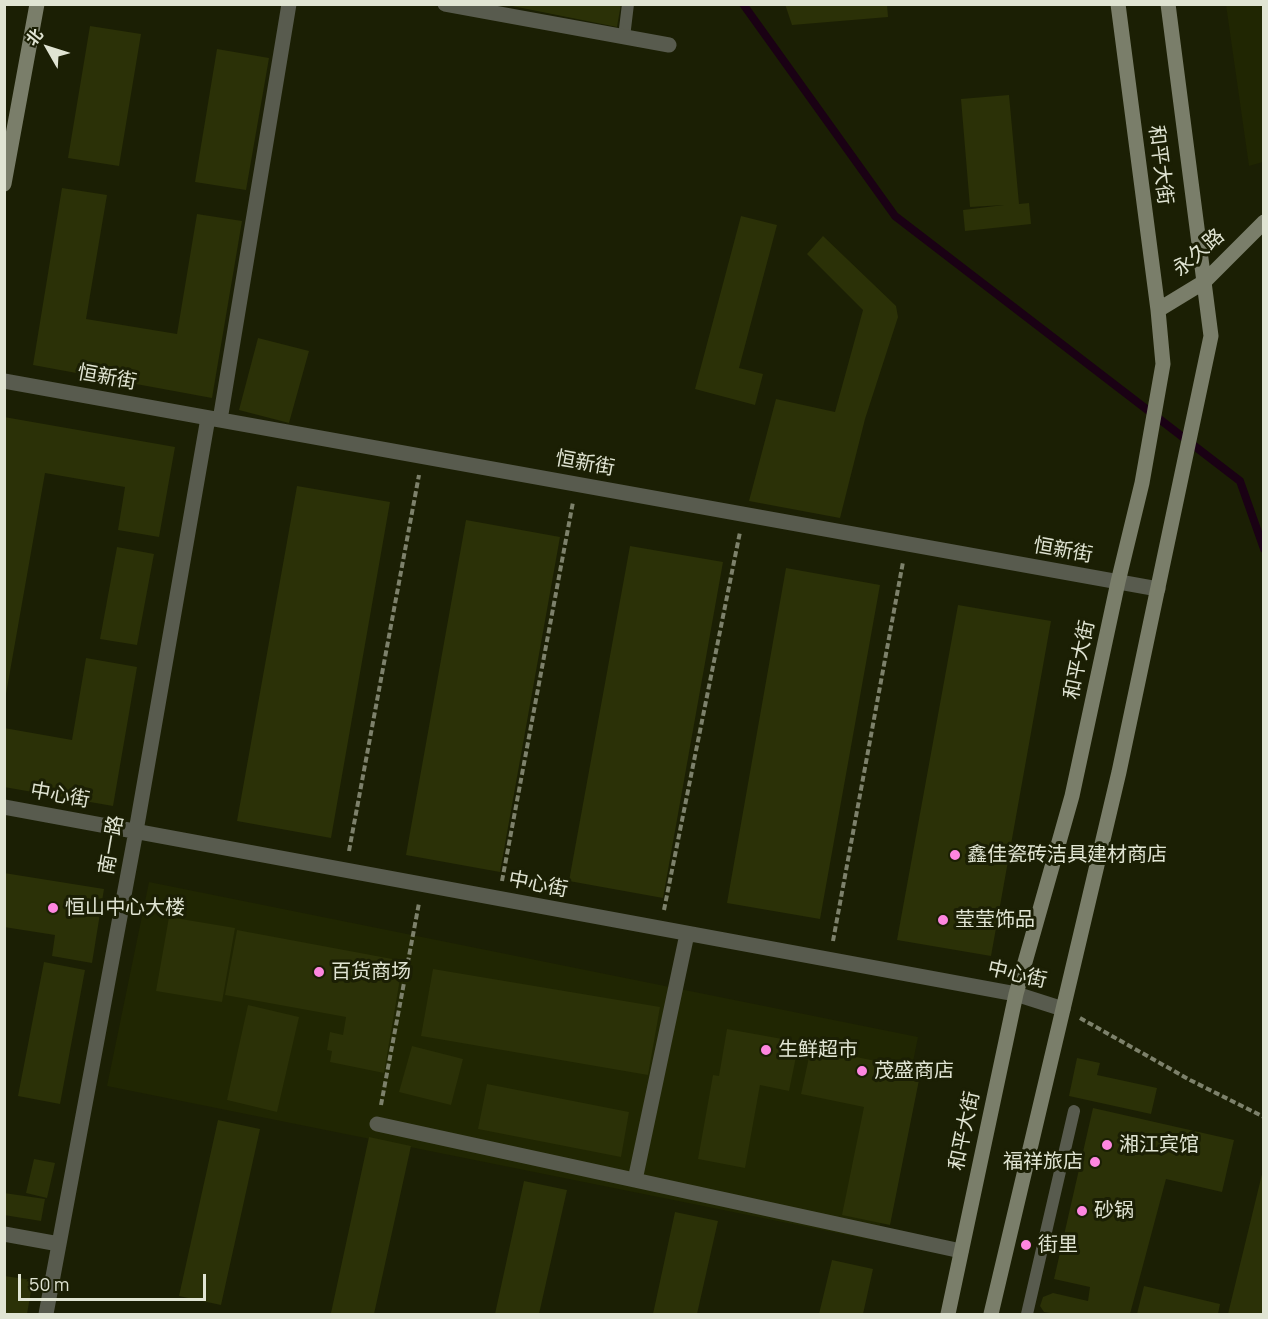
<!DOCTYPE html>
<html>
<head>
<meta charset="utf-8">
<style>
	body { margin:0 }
	#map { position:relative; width:1268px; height:1319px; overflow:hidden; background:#1b1f04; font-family:Manrope,"Noto Sans SC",sans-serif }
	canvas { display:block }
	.frame { position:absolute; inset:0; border:6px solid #e0e4d3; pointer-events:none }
	.north { position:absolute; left:18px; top:18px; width:60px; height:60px; -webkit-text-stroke:4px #1b1f04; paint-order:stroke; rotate:309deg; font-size:16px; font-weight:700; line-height:24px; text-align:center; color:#e0e4d3 }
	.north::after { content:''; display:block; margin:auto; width:21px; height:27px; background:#e0e4d3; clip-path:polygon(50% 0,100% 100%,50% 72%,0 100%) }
	.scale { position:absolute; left:18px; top:1274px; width:188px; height:27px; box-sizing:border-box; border:3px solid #e0e4d3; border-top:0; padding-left:8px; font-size:18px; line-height:21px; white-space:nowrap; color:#e0e4d3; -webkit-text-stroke:4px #1b1f04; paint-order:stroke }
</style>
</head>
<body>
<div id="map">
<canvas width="1268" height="1319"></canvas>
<div class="frame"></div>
<div class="north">北</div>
<div class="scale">50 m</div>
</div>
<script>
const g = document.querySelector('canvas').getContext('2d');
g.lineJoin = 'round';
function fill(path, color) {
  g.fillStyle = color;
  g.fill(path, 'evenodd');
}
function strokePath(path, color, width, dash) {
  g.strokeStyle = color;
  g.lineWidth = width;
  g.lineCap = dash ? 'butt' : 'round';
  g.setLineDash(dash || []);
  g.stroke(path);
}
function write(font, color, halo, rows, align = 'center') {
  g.font = font + ' Manrope,"Noto Sans SC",sans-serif';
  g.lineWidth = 6;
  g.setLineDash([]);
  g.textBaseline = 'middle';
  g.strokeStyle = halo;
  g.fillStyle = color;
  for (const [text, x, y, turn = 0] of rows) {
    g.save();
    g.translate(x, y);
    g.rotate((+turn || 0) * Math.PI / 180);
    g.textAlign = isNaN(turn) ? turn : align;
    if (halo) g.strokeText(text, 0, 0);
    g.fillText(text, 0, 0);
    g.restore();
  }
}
fill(new Path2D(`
	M1226,5H1263V162L1249,166Z
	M149,882L918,1037L877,1241L107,1086Z`), '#202602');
strokePath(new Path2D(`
	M743,4L895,216L1240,481L1264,549`), '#1a0114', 8);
fill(new Path2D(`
	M502,4H621L617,27Z
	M785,4H887L888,17L792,25Z
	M90,26L141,34L119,166L68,158Z
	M217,49L269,58L246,190L195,182Z
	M1009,95L1019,204L1029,203L1031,224L965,231L963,210L1004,205L970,207L961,99Z
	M62,188L107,195L86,319L177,334L197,214L242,221L212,398L33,365Z
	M741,216L777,225L739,368L763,374L755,405L695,389Z
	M823,236L896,306L898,317L865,419L840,518L749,501L776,399L835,412L863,310L807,254Z
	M258,338L309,351L289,423L239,410Z
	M4,417L175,447L159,537L118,530L125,487L45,473L6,694Z
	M297,486L390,502L331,838L237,821Z
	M466,520L560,537L500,872L406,855Z
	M630,546L723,562L663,898L569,881Z
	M117,547L154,554L137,645L100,639Z
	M786,568L880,585L820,919L727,903Z
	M958,605L1051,621L991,956L897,940Z
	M86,658L137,667L113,806L4,787V728L72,740Z
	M4,873L104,889L92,963L52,956L55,935L4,927Z
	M169,917L235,928L222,1002L156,991Z
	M237,930L403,961L384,1073L330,1062L332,1051L327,1050L330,1032L343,1035L346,1017L225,995Z
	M44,962L85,970L60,1104L18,1096Z
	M433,969L660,1007L648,1075L421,1036Z
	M248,1005L299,1017L277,1112L227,1100Z
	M727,1029L799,1042L789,1091L760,1085L745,1168L698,1159L713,1075L719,1076Z
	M412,1046L463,1059L451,1105L399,1092Z
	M811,1048L921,1070L890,1225L842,1215L864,1107L801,1094Z
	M1077,1058L1100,1063L1097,1075L1157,1088L1151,1114L1069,1096Z
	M487,1084L629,1112L621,1157L478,1129Z
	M1093,1108L1234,1140L1222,1192L1166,1179L1130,1314H1056L1044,1312L1040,1306L1043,1297L1053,1293L1088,1301L1090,1287L1054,1279Z
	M218,1120L260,1129L221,1305L179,1296Z
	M369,1137L411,1146L374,1314H340L331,1313Z
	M34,1159L55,1163L47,1198L26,1193Z
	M1263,1170L1264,1314H1228Z
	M524,1181L567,1190L539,1314H495Z
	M4,1193L45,1199L41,1221L4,1215Z
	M675,1212L718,1221L697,1314H653Z
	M832,1260L873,1269L863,1314H819Z
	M4,1276L33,1280L27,1314H4Z
	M1144,1286L1220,1304L1218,1314H1137Z`), '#2b3107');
strokePath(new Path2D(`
	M349,851L419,475
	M502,881L573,502
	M664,910L740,532
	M833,941L903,562
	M1080,1018L1190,1080L1264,1117
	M381,1105L419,903`), '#7d816b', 4, [6, 3]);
strokePath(new Path2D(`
	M624,37L628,4
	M1027,1314L1074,1111`), '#585b4e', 12);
strokePath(new Path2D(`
	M445,4L669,45
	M4,381L1158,589
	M220,420L289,4
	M4,807L1016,994L1063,1009
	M377,1124L961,1251
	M635,1180L687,934
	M4,1234L59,1244
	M46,1314L136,831L208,418`), '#585b4e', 15);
strokePath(new Path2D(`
	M4,184L37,4
	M1158,310L1204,282L1264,222
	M948,1314L1016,994L1072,796L1118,582L1142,483L1163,364L1158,310L1118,4
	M991,1314L1119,772L1211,336L1168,4`), '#7a7e6a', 15);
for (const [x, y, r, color] of [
	[955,855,6,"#fe86e0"],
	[53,908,6,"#fe86e0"],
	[943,920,6,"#fe86e0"],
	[319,972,6,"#fe86e0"],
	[766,1050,6,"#fe86e0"],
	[862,1071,6,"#fe86e0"],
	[1107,1145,6,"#fe86e0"],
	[1095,1162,6,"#fe86e0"],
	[1082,1211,6,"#fe86e0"],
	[1026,1245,6,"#fe86e0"]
]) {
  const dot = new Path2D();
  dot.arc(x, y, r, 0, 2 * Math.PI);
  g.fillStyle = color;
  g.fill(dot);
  strokePath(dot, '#1b1f04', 2);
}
write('20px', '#e0e4d3', '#1b1f04', [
	["和平大街",1160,165,83],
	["永久路",1199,253,-41],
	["恒新街",107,378,10],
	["恒新街",585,464,10],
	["恒新街",1063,551,10],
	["和平大街",1080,660,-78],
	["中心街",60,796,10],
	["南一路",112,845,-80],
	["中心街",538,885,11],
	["中心街",1017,975,13],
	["和平大街",965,1131,-78]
]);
write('20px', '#e0e4d3', '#1b1f04', [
	["鑫佳瓷砖洁具建材商店",967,855],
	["恒山中心大楼",65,908],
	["莹莹饰品",955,920],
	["百货商场",331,972],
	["生鲜超市",778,1050],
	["茂盛商店",874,1071],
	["湘江宾馆",1119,1145],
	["福祥旅店",1083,1162,"right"],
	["砂锅",1094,1211],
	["街里",1038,1245]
], 'left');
</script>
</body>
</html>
